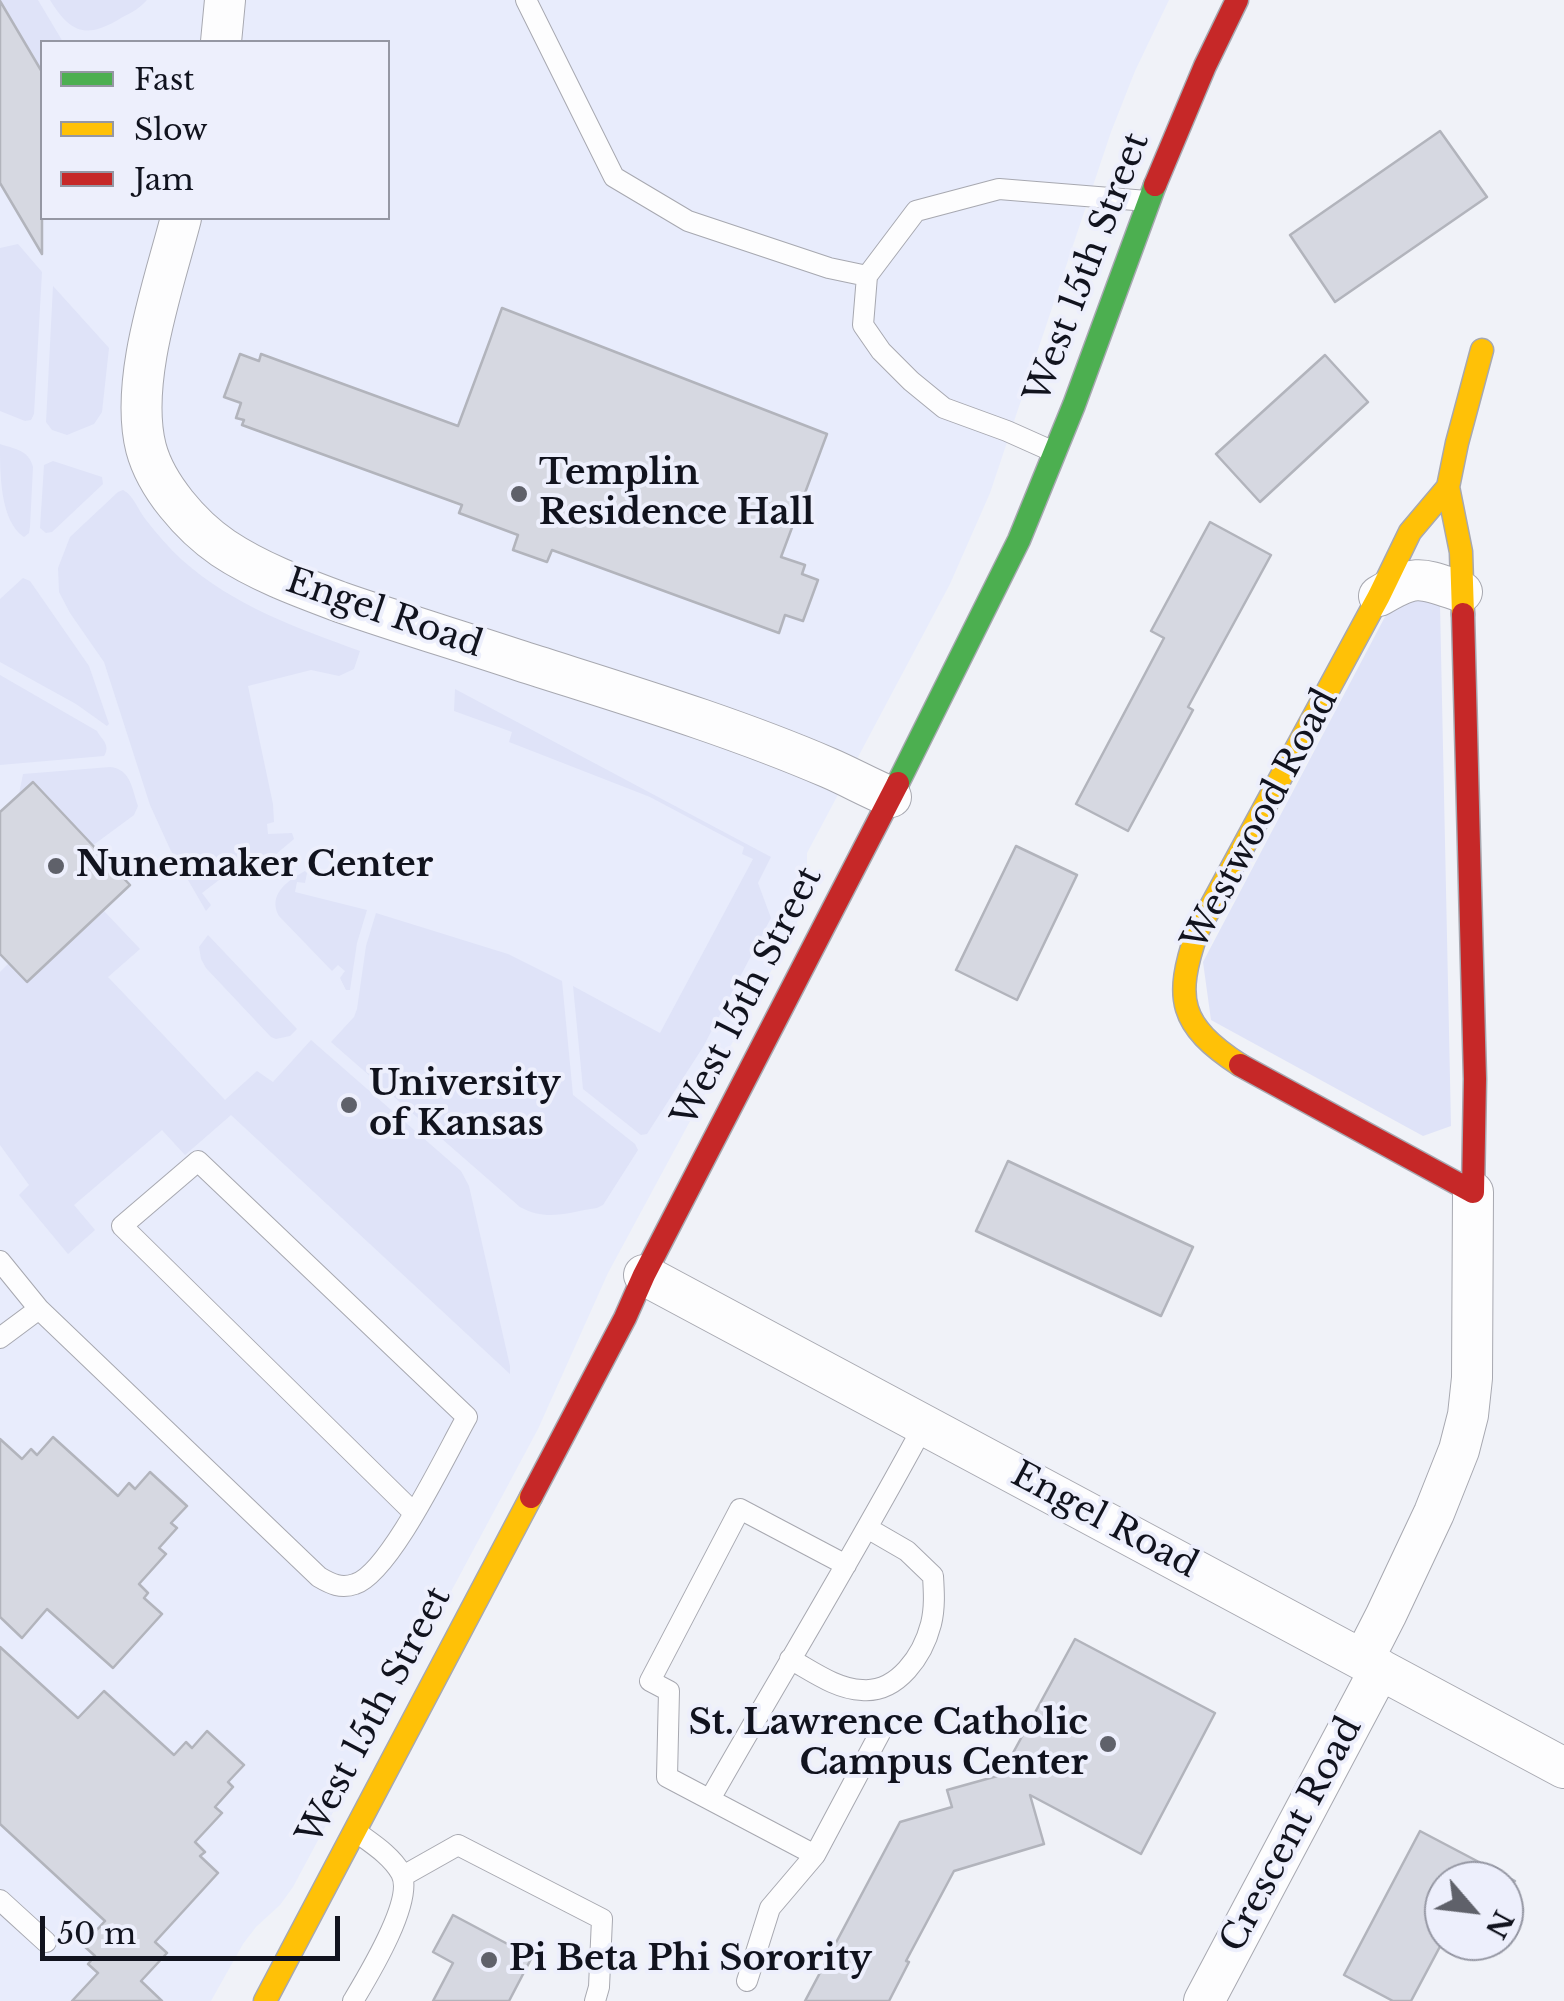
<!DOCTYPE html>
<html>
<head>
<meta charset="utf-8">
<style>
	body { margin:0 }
	#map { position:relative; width:1564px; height:2001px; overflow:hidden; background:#f0f2f8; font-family:"Libre Baskerville",serif }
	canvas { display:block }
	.legend { position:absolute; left:40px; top:40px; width:350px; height:180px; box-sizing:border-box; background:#edeffc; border:2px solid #9597a3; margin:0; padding:12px 18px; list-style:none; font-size:30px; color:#11131e }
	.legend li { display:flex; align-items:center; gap:20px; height:50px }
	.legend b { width:50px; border:2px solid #9597a3 }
	.north { position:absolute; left:1424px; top:1861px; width:100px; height:100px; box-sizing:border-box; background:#edeffc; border:2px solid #9597a3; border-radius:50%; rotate:118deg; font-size:28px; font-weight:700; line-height:40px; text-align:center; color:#11131e }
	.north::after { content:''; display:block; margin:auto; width:35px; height:45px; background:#5f616a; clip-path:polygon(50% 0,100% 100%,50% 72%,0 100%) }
	.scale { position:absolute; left:40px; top:1916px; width:300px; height:45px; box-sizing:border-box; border:5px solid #11131e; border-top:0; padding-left:12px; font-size:30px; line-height:35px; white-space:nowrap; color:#11131e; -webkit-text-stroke:8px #edeffc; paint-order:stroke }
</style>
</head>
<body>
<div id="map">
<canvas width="1564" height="2001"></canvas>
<ul class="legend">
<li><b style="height:12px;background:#4caf50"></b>Fast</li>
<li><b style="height:12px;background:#ffc107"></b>Slow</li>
<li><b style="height:12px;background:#c62828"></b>Jam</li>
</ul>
<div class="north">N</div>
<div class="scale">50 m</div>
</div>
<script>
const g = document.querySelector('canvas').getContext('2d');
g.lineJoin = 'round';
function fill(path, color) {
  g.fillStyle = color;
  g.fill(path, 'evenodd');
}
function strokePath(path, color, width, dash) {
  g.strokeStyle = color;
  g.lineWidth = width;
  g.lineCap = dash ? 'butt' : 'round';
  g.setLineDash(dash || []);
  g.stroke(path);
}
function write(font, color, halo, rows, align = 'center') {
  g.font = font + ' "Libre Baskerville",serif';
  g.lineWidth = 8;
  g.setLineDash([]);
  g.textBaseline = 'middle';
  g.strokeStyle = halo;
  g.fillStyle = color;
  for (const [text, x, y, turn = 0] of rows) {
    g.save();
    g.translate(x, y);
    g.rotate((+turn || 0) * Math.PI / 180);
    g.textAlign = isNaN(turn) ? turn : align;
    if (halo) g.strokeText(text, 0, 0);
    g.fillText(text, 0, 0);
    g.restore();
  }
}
fill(new Path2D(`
	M0,0H1169L1135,71L1111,132L990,493L950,584L807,853V882L802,912L789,938L608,1273L538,1429L293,1887L280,1905L256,1927L243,1944L211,2001H0ZM42,42H388V218H42Z`), '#e8ecfc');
fill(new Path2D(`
	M0,0H38L63,42H42V72L8,13L0,17Z
	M50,0H147C140,8 131,13 121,18C87,39 71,34 50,0Z
	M18,244L42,272L34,414L31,420L25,421L0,411V248Z
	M53,286L109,348L102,412L94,424L67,435L52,430L46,422Z
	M0,444C15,449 29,450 33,467L30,527L29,533L24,537C0,521 0,474 0,444Z
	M53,461L99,476L102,477L103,484L52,532L46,533L40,528L44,465Z
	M123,490C134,496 138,510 146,520C157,534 169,548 182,560C234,606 297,628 360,651L354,669L339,676L311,670L248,686L273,804L274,822L267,824L268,834L292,833L294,839L251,875H244L236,867L202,893L211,905L206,911L170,849L150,805L104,662L70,613L59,592L58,568L70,537L118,492Z
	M23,578L30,581L89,666L109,724L107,726L76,704L0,662V599Z
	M1415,598L1440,605L1451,1126L1423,1136L1211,1020L1203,962L1388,611Z
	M0,675L97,731C102,740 111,745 104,756L0,765Z
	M455,689L771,857L758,883L771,918L703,1047L647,1134L641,1135L583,1089L573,986L660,1033L753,859L742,854L744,847L650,797L509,742L512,732L454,711Z
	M110,767C131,769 132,789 138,806L134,815L92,846L33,782L19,794L23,774Z
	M305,871L307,873L305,883L297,882L295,892L367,910L357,943L350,990H346L340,978L345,971L338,965L332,971L279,916C267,895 288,880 305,871Z
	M103,910L140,949L108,977L225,1100L257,1071L273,1082L311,1040L461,1171L469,1186L510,1366V1374L231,1115L185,1155L162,1130L74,1205L95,1230L68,1254L19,1195L29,1185L0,1145V972L9,963L27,982Z
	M376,913L508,954L562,981L573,1095L635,1144L638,1150L603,1205L597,1208C568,1212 547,1222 520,1207L331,1042L354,1017L357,1009L366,946Z
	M208,935L297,1029L290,1036L276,1039L271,1037L206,968L201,959L199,947Z`), '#dfe3f8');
const building = new Path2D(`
	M0,1L42,72V254L0,183Z
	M1440,131L1487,197L1335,302L1290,235Z
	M502,308L827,434L781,557L805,565L802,574L818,580L803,621L785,615L779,633L552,550L547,562L513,550L518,535L459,513L462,505L242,425L244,420L236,418L241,403L224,397L240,354L259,361L261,354L458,426Z
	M1325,355L1368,402L1260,502L1216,454Z
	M1210,522L1271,555L1188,707L1193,710L1128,831L1076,804L1164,638L1151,631Z
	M33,782L130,885L27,982L0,954V812Z
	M1016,846L1077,875L1017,1000L956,970Z
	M1008,1161L1193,1247L1161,1316L976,1231Z
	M53,1437L118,1496L129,1483L135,1489L150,1472L187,1506L171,1523L177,1528L159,1548L166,1554L139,1584L148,1593L144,1598L162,1614L113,1668L47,1609L22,1638L0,1617V1439L22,1459L31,1449L37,1455Z
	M1075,1639L1215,1713L1141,1854L1030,1795L1044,1844L954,1871L906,1961L909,1962L889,2001H805L900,1822L952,1807L947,1790L1001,1775Z
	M0,1647L78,1718L104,1691L174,1755L186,1742L192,1748L207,1731L244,1765L228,1782L233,1787L215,1807L222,1813L195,1842L205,1852L200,1856L218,1873L155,1942L167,1953L141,1981L162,2001H72L98,1973L88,1964L95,1956L83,1945L105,1921L0,1824Z
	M1420,1831L1515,1881H1444V1939L1411,2001H1393L1344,1975Z
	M453,1915L532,1957L509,2001H433L453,1963L433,1952Z`);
fill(building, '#d6d8e1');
strokePath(building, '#b2b4bc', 2.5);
const lane = new Path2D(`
	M526,0L614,177L688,221L829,268L867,276
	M1054,452L1007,431L944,408L911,381L881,351L863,325L867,276L916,211L999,189L1147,201
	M0,1261L39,1309L319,1577C331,1584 341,1589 355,1584C390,1573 447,1452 467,1417L198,1161L122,1226L414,1513
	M0,1338L39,1309
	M846,1565L740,1509L650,1681L669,1691L667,1777L815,1855L880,1733
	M790,1659C812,1671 836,1689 862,1690C898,1693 923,1655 931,1624C935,1608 934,1592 933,1576L907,1551L869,1529
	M710,1799C781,1674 856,1552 924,1425
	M403,1876L458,1845L602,1919L599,1987L595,2001
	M0,1900L46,1942
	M747,1981L770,1908L815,1855
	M353,2001C368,1976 415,1899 401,1873C391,1855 371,1843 355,1831`);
const street = new Path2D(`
	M221,42L225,0
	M181,218C164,284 129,381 146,448C156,486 191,526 223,548C259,572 300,587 340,602C400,623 461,641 521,661C624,694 729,725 829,768C850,777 869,788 891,797
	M1379,596C1417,573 1421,578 1462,592
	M644,1275L1564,1768
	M1363,1660L1386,1615L1434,1513L1459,1450L1468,1415L1472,1378L1473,1192
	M1204,2001L1380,1669`);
const fast = new Path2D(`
	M898,783L1019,540L1074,405L1155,185`);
const slow = new Path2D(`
	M1463,614L1461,552L1448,487L1457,443L1482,350
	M1240,1065C1179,1025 1174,999 1197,932L1379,596L1410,532L1448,487
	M265,2001L531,1497`);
const jam = new Path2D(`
	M1155,185L1205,66L1237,0
	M1240,1065L1473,1192L1475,1079L1463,614
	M531,1497L625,1318L644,1275L898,783`);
strokePath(lane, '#a7a8b0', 22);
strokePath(street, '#a7a8b0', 42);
strokePath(fast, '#a7a8b0', 25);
strokePath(slow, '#a7a8b0', 25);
strokePath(jam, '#a7a8b0', 25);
strokePath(lane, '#fdfdfe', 20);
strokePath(street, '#fdfdfe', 40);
strokePath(fast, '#4caf50', 22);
strokePath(slow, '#ffc107', 22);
strokePath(jam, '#c62828', 22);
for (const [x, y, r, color] of [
	[519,494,10,"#5f616a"],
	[56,866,10,"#5f616a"],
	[349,1105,10,"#5f616a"],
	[1108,1744,10,"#5f616a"],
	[489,1960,10,"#5f616a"]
]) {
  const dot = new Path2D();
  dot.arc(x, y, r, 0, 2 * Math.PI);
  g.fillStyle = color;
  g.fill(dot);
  strokePath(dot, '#edeffc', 4);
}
write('35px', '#11131e', '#edeffc', [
	["West 15th Street",1088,268,-69],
	["Engel Road",384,614,19],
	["Westwood Road",1261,820,-62],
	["West 15th Street",748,997,-63],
	["Engel Road",1104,1521,28],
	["West 15th Street",375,1716,-62],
	["Crescent Road",1292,1835,-62]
]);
write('bold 35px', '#11131e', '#edeffc', [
	["Templin",539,474],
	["Residence Hall",539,514],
	["Nunemaker Center",76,866],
	["University",369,1085],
	["of Kansas",369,1125],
	["St. Lawrence Catholic",1088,1724,"right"],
	["Campus Center",1088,1764,"right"],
	["Pi Beta Phi Sorority",509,1960]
], 'left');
</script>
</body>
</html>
